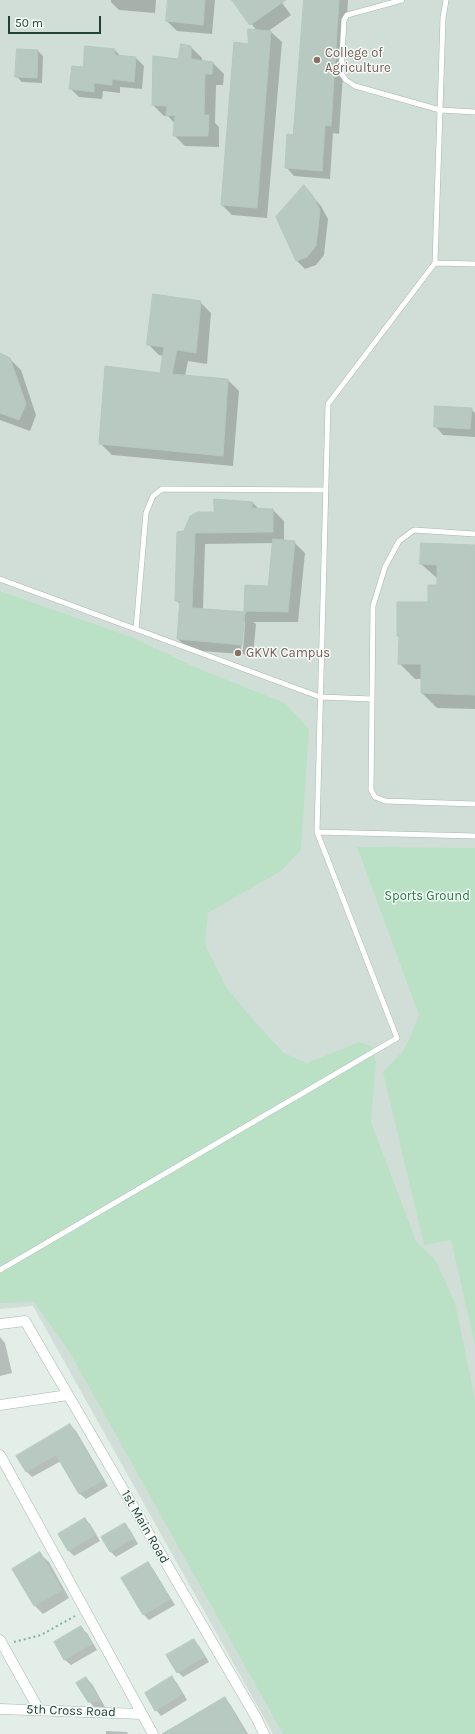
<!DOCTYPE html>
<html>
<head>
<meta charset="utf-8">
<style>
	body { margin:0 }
	#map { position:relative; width:475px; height:1734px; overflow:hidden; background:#e3eee9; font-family:Karla,sans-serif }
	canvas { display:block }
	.scale { position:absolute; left:8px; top:16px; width:93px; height:18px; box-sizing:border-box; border:2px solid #214138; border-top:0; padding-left:5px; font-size:12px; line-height:14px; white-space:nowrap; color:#214138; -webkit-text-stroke:3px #f4faf7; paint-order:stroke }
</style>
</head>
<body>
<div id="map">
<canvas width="475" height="1734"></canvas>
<div class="scale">50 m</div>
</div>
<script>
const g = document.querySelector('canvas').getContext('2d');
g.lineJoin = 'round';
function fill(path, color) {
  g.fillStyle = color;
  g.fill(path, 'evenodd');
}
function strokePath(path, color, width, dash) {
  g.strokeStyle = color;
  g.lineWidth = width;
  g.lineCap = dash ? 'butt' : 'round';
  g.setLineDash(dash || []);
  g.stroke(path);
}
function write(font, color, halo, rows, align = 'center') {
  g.font = font + ' Karla,sans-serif';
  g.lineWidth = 3;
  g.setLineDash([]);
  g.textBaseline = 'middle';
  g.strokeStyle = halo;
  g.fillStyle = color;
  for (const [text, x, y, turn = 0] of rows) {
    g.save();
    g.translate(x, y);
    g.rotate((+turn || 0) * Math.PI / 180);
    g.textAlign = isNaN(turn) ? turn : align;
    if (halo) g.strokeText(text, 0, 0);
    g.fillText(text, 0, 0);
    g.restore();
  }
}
fill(new Path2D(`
	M0,0H475V1734H273L33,1306L0,1309Z`), '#d1ded8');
fill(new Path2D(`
	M0,591L134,638L197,668L285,703L309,729L301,850L281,871L208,913L205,945L226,987L255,1022L284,1053L307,1063L359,1042L372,1046L376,1062L371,1122L416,1241L436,1261L455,1303L475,1399V1734H283L69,1351L34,1302L0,1303Z
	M357,847L475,848V1345L451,1240L424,1245L383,1072L402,1052L409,1040L419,1015Z`), '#bae1c5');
fill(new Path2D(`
	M111,0H156L155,13L119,10L111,2Z
	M169,0H215L212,34L177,31L167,21Z
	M233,0H280L291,15L267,32H271L282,42L267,218L232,215L222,205L249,45L257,31Z
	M305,0H348L339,134L333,133L330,179L294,176L286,167L294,136Z
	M191,47L202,58V61L213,63L224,74L223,85H216L215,123L219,127V147L185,146L174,135L175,124L168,116H164L153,105L179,60Z
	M115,50L121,57L136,58L144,66L142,89L120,87V93L103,91L102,99L79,97L71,89L83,69Z
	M38,51L43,56L42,83L22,82L16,76Z
	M304,187L321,206L328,219L324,255L316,265L305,269L297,261Z
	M200,302L211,313L207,364L188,361L185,376L228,380L239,391L233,466L112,455L101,444L161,375L163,356L159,355L148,344Z
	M0,354L10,359L21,370L36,415L30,431L0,420Z
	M471,409L475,413V437L443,435L435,426Z
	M253,503L259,509L273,510L284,521V541L294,542L305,553L298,622H253L256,624L253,655L189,650L178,639L181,605L176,600L184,532L214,513ZM273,543L269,587L246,586L245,611L247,613L203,610L205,544ZM243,622H245L243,650H241Z
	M475,546V709L437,708L422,693V679H415L399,663L400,638L398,636L429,604L438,586V579L421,564Z
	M0,1337L5,1343L12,1373L0,1376Z
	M70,1425L76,1431L108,1486L86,1499L80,1494L61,1461L32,1477L26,1471Z
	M85,1519L90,1524L100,1541L74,1556L69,1551L59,1534Z
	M125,1524L130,1530L138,1544L116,1557L111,1552L102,1537Z
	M40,1554L49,1562L69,1598L43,1614L34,1605Z
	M148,1563L153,1569L175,1605L149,1620L144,1615L122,1579Z
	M81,1628L87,1633L97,1650L71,1665L65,1660L55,1643Z
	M194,1640L199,1646L209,1662L183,1677L178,1672Z
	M86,1678L92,1684L105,1707H94L89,1701Z
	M172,1678L177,1683L187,1700L161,1716L156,1710Z
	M224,1698L230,1704L248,1734H169Z
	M106,1731L127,1732L128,1734H106Z`), '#0003');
const building = new Path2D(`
	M168,0H205L203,25L166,21Z
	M232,0H286L250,25Z
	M304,0H339L331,126L325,125L322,171L285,168L287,134L293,135Z
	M248,29L271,31L257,208L221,205L234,42L248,44Z
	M181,44L191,46V59L213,62L212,74H205L204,115H209L208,136H173L175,115L166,116L167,106L152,105L153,56L178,59Z
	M85,46L115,49V55L136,57L134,82L112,79V85L94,83V92L69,89L72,66L83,67Z
	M17,49L38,50L37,78L15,77Z
	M304,185L313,196L320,210L316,246L307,257L296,261L276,217Z
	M153,294L201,301L196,353L177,350L172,374L228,379L223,456L99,444L105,366L160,373L164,347L147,345Z
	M0,353L10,358L26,404L19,420L0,413Z
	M435,406L472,408L470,429L434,427Z
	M214,499L253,502L251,508L273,509V532L195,533L192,608L245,612L242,645L177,639L180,601H175L177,532L184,531L190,516L198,512H214Z
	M273,539L295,541L288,612L244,611L245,585L268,586Z
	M421,543L475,545V695L421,693V664H398L399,636H397V602H428V585H437V565L420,564Z
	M70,1424L103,1480L79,1494L56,1455L26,1472L16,1456Z
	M85,1518L95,1535L68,1551L58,1534Z
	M125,1523L134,1538L110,1552L101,1537Z
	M40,1552L62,1590L34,1606L12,1569Z
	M148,1562L170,1599L143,1615L121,1578Z
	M81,1626L92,1644L64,1660L54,1642Z
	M194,1639L204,1657L177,1673L166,1655Z
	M172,1676L182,1694L155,1711L145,1693Z
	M86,1677L101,1702H88L76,1683Z
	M225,1697L246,1734H162L201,1711Z`);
fill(building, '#b8c9c2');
strokePath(building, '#b5c8c0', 1);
const lane = new Path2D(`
	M402,0L347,15L344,20L341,73L346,80L355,86L440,110L475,112
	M446,0L443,18L435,263L328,404L317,832L475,836
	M435,263L475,264
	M475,534L414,530L399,541L385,567L373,606L371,790L375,797L385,801L475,804
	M0,579L320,697L372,699
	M136,629L146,513L153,496L162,489L326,490
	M0,1270L397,1038L317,832`);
const street = new Path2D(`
	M0,1324L25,1321L257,1719L264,1734
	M0,1405L68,1395
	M0,1455L153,1734
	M0,1640L39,1710
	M0,1709L142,1714`);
strokePath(lane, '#a5b7b0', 6);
strokePath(street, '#a5b7b0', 11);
strokePath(new Path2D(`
	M14,1642L41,1635L75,1616`), '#81b4a4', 2, [2, 3]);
strokePath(lane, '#fff', 5);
strokePath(street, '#fff', 10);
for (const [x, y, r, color] of [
	[317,60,4,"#8d6e63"],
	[238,653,4,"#8d6e63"]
]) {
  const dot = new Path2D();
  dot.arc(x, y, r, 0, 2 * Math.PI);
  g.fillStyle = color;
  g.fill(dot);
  strokePath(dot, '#f4faf7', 1.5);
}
write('13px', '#785e54', '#f4faf7', [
	["College of",325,53],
	["Agriculture",325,68],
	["GKVK Campus",246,653]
], 'left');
write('13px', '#287b48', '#f4faf7', [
	["Sports Ground",427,896]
]);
write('13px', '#214138', '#f4faf7', [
	["1st Main Road",145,1527,60],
	["5th Cross Road",71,1711,2]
]);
</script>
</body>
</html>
